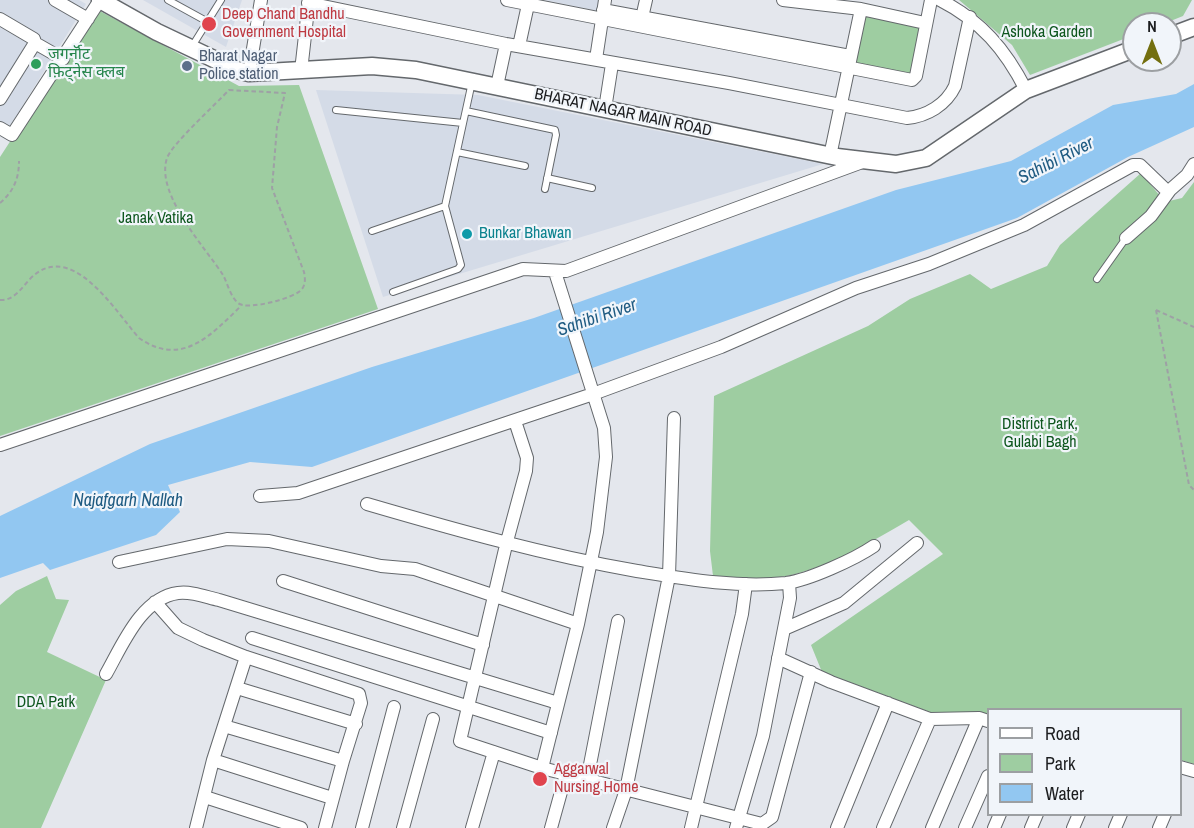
<!DOCTYPE html>
<html>
<head>
<meta charset="utf-8">
<style>
	body { margin:0 }
	#map { position:relative; width:1194px; height:828px; overflow:hidden; background:#e4e7ed; font-family:"Archivo Narrow",sans-serif }
	canvas { display:block }
	.legend { position:absolute; left:987px; top:708px; width:195px; height:108px; box-sizing:border-box; background:#f1f5fa; border:2px solid #9c9fa2; margin:0; padding:8px 10px; list-style:none; font-size:18px; color:#1c1d1f }
	.legend li { display:flex; align-items:center; gap:12px; height:30px }
	.legend b { width:30px; border:2px solid #9c9fa2 }
	.north { position:absolute; left:1122px; top:12px; width:60px; height:60px; box-sizing:border-box; background:#f1f5fa; border:2px solid #9c9fa2; border-radius:50%; rotate:0deg; font-size:16px; font-weight:700; line-height:24px; text-align:center; color:#1c1d1f }
	.north::after { content:''; display:block; margin:auto; width:21px; height:27px; background:#736f0f; clip-path:polygon(50% 0,100% 100%,50% 72%,0 100%) }
</style>
</head>
<body>
<div id="map">
<canvas width="1194" height="828"></canvas>
<ul class="legend">
<li><b style="height:8px;background:#fff"></b>Road</li>
<li><b style="height:16px;background:#9ecda1"></b>Park</li>
<li><b style="height:16px;background:#92c7f1"></b>Water</li>
</ul>
<div class="north">N</div>
</div>
<script>
const g = document.querySelector('canvas').getContext('2d');
g.lineJoin = 'round';
function fill(path, color) {
  g.fillStyle = color;
  g.fill(path, 'evenodd');
}
function strokePath(path, color, width, dash) {
  g.strokeStyle = color;
  g.lineWidth = width;
  g.lineCap = dash ? 'butt' : 'round';
  g.setLineDash(dash || []);
  g.stroke(path);
}
function write(font, color, halo, rows, align = 'center') {
  g.font = font + ' "Archivo Narrow","Noto Sans Devanagari",sans-serif';
  g.lineWidth = 4.5;
  g.setLineDash([]);
  g.textBaseline = 'middle';
  g.strokeStyle = halo;
  g.fillStyle = color;
  for (const [text, x, y, turn = 0] of rows) {
    g.save();
    g.translate(x, y);
    g.rotate((+turn || 0) * Math.PI / 180);
    g.textAlign = isNaN(turn) ? turn : align;
    if (halo) g.strokeText(text, 0, 0);
    g.fillText(text, 0, 0);
    g.restore();
  }
}
fill(new Path2D(`
	M0,0H79L86,4L8,129L0,123Z
	M143,0H242L226,47Z
	M545,0H600L598,11Z
	M316,90L478,95L823,164L383,297Z`), '#d4dbe7');
fill(new Path2D(`
	M959,0H1192L1183,16L1163,24H1134V35L1030,75L1012,45Z
	M96,9L239,86L299,85L378,309L0,436V157Z
	M861,15L921,27L911,75L852,64Z
	M1141,173L1165,202L1182,198L1194,182V764L1181,760L1180,710H988V716L938,715L822,672L811,645L943,554L909,520C864,546 813,578 759,579C744,579 728,577 713,576L710,551L714,396L868,326L910,299L970,274L991,289L1047,266L1060,245Z
	M47,576L56,599L69,600L47,652L106,680L41,828H0V605L16,591Z`), '#9ecda1');
fill(new Path2D(`
	M1194,84V127L1128,157L1017,218L312,467L250,462L168,485L180,512L156,535L50,570L43,563L0,578V516L150,444L372,367L534,318L896,190L1011,161L1113,105L1176,94Z`), '#92c7f1');
const lane = new Path2D(`
	M168,0L208,22
	M191,48L221,0
	M336,110L463,123
	M466,111L555,130L556,135L545,189
	M457,152L525,166
	M547,178L592,188
	M372,231L445,206
	M1097,279L1126,238
	M393,292L458,269L461,265L445,206L472,82`);
const street = new Path2D(`
	M55,0L88,19
	M507,0L912,80L916,76L931,0
	M783,0L861,9L925,23
	M940,0C981,21 1005,49 1026,90
	M308,3L506,44L729,83L907,118C927,116 946,105 955,86L970,17
	M603,10L850,56
	M0,19L34,39L35,43L0,99
	M641,22L646,0
	M35,43L63,59
	M519,46L529,0
	M596,59L605,0
	M301,71L309,0
	M249,73L261,0
	M497,86L506,44
	M605,109L612,64
	M0,128L12,135L100,0
	M830,156L861,9
	M1126,238L1151,216L1170,190
	M515,421L527,458L526,471L506,545L460,741L542,768L762,824L772,817L811,672
	M0,445L523,269L566,271L865,161
	M260,496L298,493L593,394L721,347L856,288L929,264L1024,225L1133,165H1140L1166,190H1170L1187,175L1194,164
	M367,504C456,530 545,555 637,571C686,579 736,588 786,583C809,580 855,559 874,546
	M119,562L227,539L269,541L381,566L415,569L578,624
	M283,581L483,645
	M155,602L178,628L203,640L246,657L359,694L361,703L343,761
	M784,629L844,603L917,543
	M252,638L551,733
	M778,658L831,682L930,719L979,718L988,721
	M106,674C122,646 141,598 178,593C191,591 206,597 219,600L558,703
	M237,688L356,724
	M224,726L343,761L325,828
	M213,760L332,798
	M1180,767L1194,771
	M542,768L578,624L597,532L606,457L604,428L555,272
	M587,780L618,621
	M205,797L301,828
	M196,828L213,760L246,657
	M362,828L394,707
	M403,828L433,719
	M472,828L494,752
	M551,828L566,774
	M613,828L626,790L669,576L674,418
	M691,828L742,614L746,584
	M736,828L763,736L790,598L789,583
	M837,828L888,703
	M883,828L930,719
	M932,828L979,718
	M965,828L988,776
	M994,828L1000,814
	M1031,828L1037,814
	M1073,828L1079,814
	M1115,828L1121,814
	M1159,828L1165,814`);
const secondary = new Path2D(`
	M100,0L157,32L237,70L249,73L372,66L416,70L837,157L896,164L926,158L1026,90L1134,49
	M1170,36L1194,27`);
strokePath(lane, '#64686c', 8);
strokePath(street, '#64686c', 14);
strokePath(secondary, '#64686c', 19);
strokePath(new Path2D(`
	M229,90L285,93L277,127L272,188L304,272C305,277 306,284 302,289C296,298 246,311 238,303C230,296 228,284 223,275C205,247 155,194 167,158C172,144 216,104 229,90Z
	M0,203C14,191 19,178 19,161
	M0,300C13,301 21,289 29,280C70,236 115,311 139,338C182,368 211,335 241,306
	M1156,310L1189,485L1194,490
	M1156,310L1194,327`), '#9ea0a5', 2, [4.5, 3]);
strokePath(lane, '#fff', 6);
strokePath(street, '#fff', 12);
strokePath(secondary, '#fff', 16);
for (const [x, y, r, color] of [
	[209,24,8,"#e0444e"],
	[36,64,6,"#2e9e5b"],
	[187,66,6,"#5c6f8a"],
	[467,234,6,"#0f9aa8"],
	[540,779,8,"#e0444e"]
]) {
  const dot = new Path2D();
  dot.arc(x, y, r, 0, 2 * Math.PI);
  g.fillStyle = color;
  g.fill(dot);
  strokePath(dot, '#f1f5fa', 2);
}
write('16px', '#be3a42', '#f1f5fa', [
	["Deep Chand Bandhu",222,15],
	["Government Hospital",222,33],
	["Aggarwal",554,770],
	["Nursing Home",554,788]
], 'left');
write('16px', '#0e561e', '#f1f5fa', [
	["Ashoka Garden",1047,33],
	["Janak Vatika",156,219],
	["District Park,",1040,425],
	["Gulabi Bagh",1040,443],
	["DDA Park",46,703]
]);
write('16px', '#27864d', '#f1f5fa', [
	["जगर्नॉट",48,55],
	["फ़िट्नेस क्लब",48,73]
], 'left');
write('16px', '#4e5e75', '#f1f5fa', [
	["Bharat Nagar",199,57],
	["Police station",199,75]
], 'left');
write('16px', '#1c1d1f', '#f1f5fa', [
	["BHARAT NAGAR MAIN ROAD",623,113,12]
]);
write('16px', '#0d838f', '#f1f5fa', [
	["Bunkar Bhawan",479,234]
], 'left');
write('italic 18px', '#1f5b82', '#f1f5fa', [
	["Sahibi River",1056,161,-27],
	["Sahibi River",597,318,-19],
	["Najafgarh Nallah",128,501]
]);
</script>
</body>
</html>
